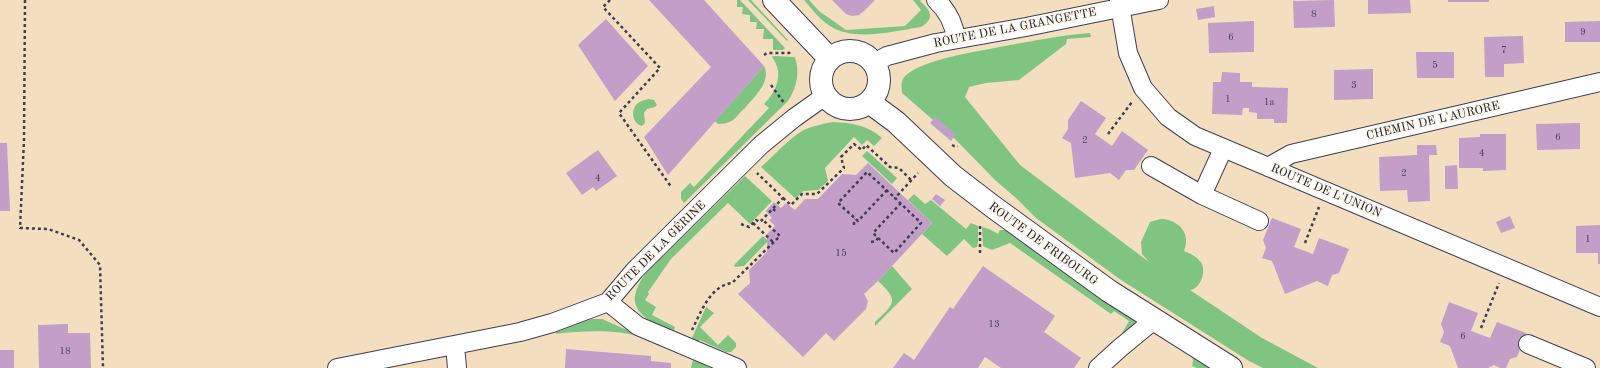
<!DOCTYPE html>
<html>
<head>
<meta charset="utf-8">
<style>
	body { margin:0 }
	canvas { display:block; background:#f3dec0 }
</style>
</head>
<body>
<canvas width="1600" height="368"></canvas>
<script>
const g = document.querySelector('canvas').getContext('2d');
g.lineJoin = 'round';
function fill(path, color) {
  g.fillStyle = color;
  g.fill(path, 'evenodd');
}
function strokePath(path, color, width, dash) {
  g.strokeStyle = color;
  g.lineWidth = width;
  g.lineCap = dash ? 'butt' : 'round';
  g.setLineDash(dash || []);
  g.stroke(path);
}
function write(font, color, halo, rows, align = 'center') {
  g.font = font + ' "Old Standard TT",serif';
  g.lineWidth = 3;
  g.setLineDash([]);
  g.textBaseline = 'middle';
  g.strokeStyle = halo;
  g.fillStyle = color;
  for (const [text, x, y, turn = 0] of rows) {
    g.save();
    g.translate(x, y);
    g.rotate((+turn || 0) * Math.PI / 180);
    g.textAlign = isNaN(turn) ? turn : align;
    if (halo) g.strokeText(text, 0, 0);
    g.fillText(text, 0, 0);
    g.restore();
  }
}
fill(new Path2D(`
	M737,0H740L785,48L783,50H773V39H763L764,29H756L757,22H750V15L742,14L743,7H737Z
	M748,0H751L788,40L787,41Z
	M804,0H809L819,11L846,30L905,26L921,10L913,0H921L920,1C930,10 936,18 921,27C894,31 855,42 830,26C820,20 812,9 804,0Z
	M1090,33L1091,37L1067,39L1066,44L1019,80L986,83L969,87L965,97L1020,165L1149,262L1142,254L1141,242L1150,222C1154,221 1159,219 1163,219C1180,221 1191,234 1184,251C1191,254 1198,257 1202,264C1206,273 1200,289 1190,290L1262,338L1318,368H1263L1249,361L1121,280L1036,218L1016,198L995,180L955,139L902,93C902,87 900,81 905,76C923,59 980,51 1005,46C1033,41 1061,35 1090,33Z
	M773,56L795,57C800,73 797,87 788,101L684,203L681,199V192L690,183L694,187L769,108L764,104C777,91 784,73 772,57Z
	M764,66C772,82 753,98 744,109C740,112 737,117 733,120C728,123 723,124 718,124L715,121Z
	M649,99L654,100L657,105L655,107L647,109L644,113L645,123L642,126C633,124 630,111 637,104C640,101 644,100 649,99Z
	M833,122C851,123 868,125 882,138L874,146L867,140L862,145L854,137L825,168L828,181L818,190L803,191L796,199L761,167C774,156 787,140 802,131C812,126 822,124 833,122Z
	M867,151L897,178L892,184L862,156Z
	M745,176L772,201L750,224L728,203L671,259L648,292L649,294L645,300L656,307L652,315L675,327L673,334C644,318 620,308 646,273Z
	M914,194L925,204L931,200L966,229L971,223L978,226V242L977,247L973,248L964,239L947,256L922,234L932,223L908,200Z
	M982,227L989,229L998,234L1000,230H1005L1133,319L1135,323L1133,328L1125,334L1122,333L1129,321L1114,311L1111,314L1010,243L992,250L983,246Z
	M763,236L768,241L744,266L735,267L734,265Z
	M892,266L912,289L875,326V322C894,304 900,301 878,281Z
	M706,307L714,313L700,327L718,345L728,335L736,343V347L731,352H726L700,340L696,343L691,340Z
	M591,319H602L625,329L642,334L641,337C614,329 584,331 556,334L555,331L575,323Z
	M1192,356L1211,368H1197L1192,366L1193,361Z
	M693,359L711,368H691Z`), '#7fc581');
fill(new Path2D(`
	M649,0H704L764,66L668,175L644,137L711,67Z
	M832,0H875L864,11L859,15L852,16L846,14Z
	M1334,0L1335,27L1294,28L1293,1Z
	M1368,0H1410L1411,13L1368,14Z
	M1448,0H1489V2H1448Z
	M1214,6L1215,17L1198,20L1196,9Z
	M606,19L648,66L615,101L578,45Z
	M1254,21V52L1209,53L1208,23Z
	M1600,21V42H1565V22Z
	M1523,36L1524,63L1504,64V77H1485L1484,37Z
	M1416,52H1454V78H1417Z
	M1373,69V99L1334,100V70Z
	M1222,72L1240,73V82H1252V87L1288,88L1287,123H1274V119H1257V113L1249,112V108H1243L1242,115L1212,114L1213,82H1221Z
	M1081,101L1106,118L1095,134L1112,146L1122,131L1148,150L1134,170H1126L1119,180L1110,173L1075,178L1071,143L1062,138L1068,129V120Z
	M935,117L956,134L951,141L930,123Z
	M1580,123V149L1537,150L1536,124Z
	M1480,134H1506V170L1483,171V168H1459V138L1480,137Z
	M0,143H7L10,211H0Z
	M1417,145H1436L1437,155H1429L1430,201L1408,202L1407,190L1380,191L1379,157L1417,155Z
	M598,150L617,176L596,191L593,187L582,195L566,173Z
	M868,163L932,223L878,281L864,294L868,301L866,309L834,341L826,333L803,357L738,294L750,283L749,270L767,252V234L775,226L769,220L772,218L766,211L774,202L781,208L786,203L795,210L805,199H818L842,174L856,175Z
	M1457,165L1458,189H1445V166Z
	M936,194L945,200L940,206L932,199Z
	M1510,216L1515,228L1501,233L1496,222Z
	M1272,218L1301,229L1294,247L1313,254L1319,238L1349,249L1339,273L1332,275L1328,286L1317,281L1285,294L1272,261L1262,258L1266,248L1263,240Z
	M1600,225V264H1598V253H1576V226Z
	M983,266L1055,316L1044,332L1081,358L1074,368H1001L985,357L978,368H893L904,353L914,360L950,307L953,309Z
	M1449,302L1478,313L1471,331L1490,338L1497,322L1526,333L1517,357L1510,359L1506,368H1500L1494,365L1488,368H1458L1450,346L1440,342L1444,332L1441,324Z
	M68,324V333H90L91,368H39L38,325Z
	M566,349L651,356V361L671,363V368H565Z
	M0,350H14V368H0Z`), '#c29ec8');
const minor = new Path2D(`
	M936,0C948,11 954,23 956,39
	M1119,0L1128,53L1143,88L1168,117L1195,136L1600,307
	M874,63L887,56L936,43L1026,27L1159,0
	M1151,166L1202,195L1223,149
	M1268,167L1291,154L1600,82
	M1202,195L1259,221
	M608,302L638,326L737,368
	M1528,344L1586,368
	M455,345L457,368
	M337,368L520,332L552,323L608,302L635,270L761,145L794,118L825,96
	M1098,368L1120,348L1154,320`);
const major = new Path2D(`
	M774,0L829,58
	M821 80a29 29 0 1 1 58 0a29 29 0 1 1-58 0Z
	M869,102L896,122L953,176L992,206L1109,291L1231,368`);
strokePath(minor, '#413e4f', 20);
strokePath(major, '#413e4f', 24);
strokePath(new Path2D(`
	M25,0L24,140L20,228L48,229L79,240L100,265L103,368
	M610,0L603,7L660,68L619,113L672,188
	M764,55L767,53H789L792,50
	M771,85L784,103
	M1108,134L1132,102
	M952,145L954,146H958
	M887,190L858,221L838,203L867,172L895,198
	M783,198L791,205L802,194H817L844,168L841,157L854,144L862,150L866,145L890,167L899,168L911,180
	M901,203L873,233L894,253L921,223L895,198L918,173
	M773,209L777,212
	M753,223L774,243
	M741,224L749,227L756,220L760,222L783,198L757,173
	M854,225V220L855,219
	M871,242L876,241L878,238
	M1305,243L1319,207
	M980,253V223
	M1481,328L1499,283
	M692,330C701,312 710,286 732,283L780,236L763,220`), '#413e4f', 2.5, [3, 3]);
strokePath(minor, '#fff', 18);
strokePath(major, '#fff', 22);
write('10px', '#4a415e', null, [
	["8",1314,14],
	["9",1583,32],
	["6",1231,37],
	["7",1504,50],
	["5",1435,65],
	["3",1354,85],
	["1",1228,99],
	["1a",1269,102],
	["6",1558,137],
	["2",1085,140],
	["4",1482,153],
	["2",1404,173],
	["4",598,178],
	["1",1588,239],
	["15",841,253],
	["13",994,324],
	["6",1463,336],
	["18",65,351]
]);
write('12px', '#22223b', '#fcf5e5', [
	["ROUTE DE LA GRANGETTE",1015,28,-11],
	["CHEMIN DE L'AURORE",1433,121,-13],
	["ROUTE DE L'UNION",1326,191,23],
	["ROUTE DE FRIBOURG",1043,244,36],
	["ROUTE DE LA GÉRINE",656,251,-45]
]);
</script>
</body>
</html>
